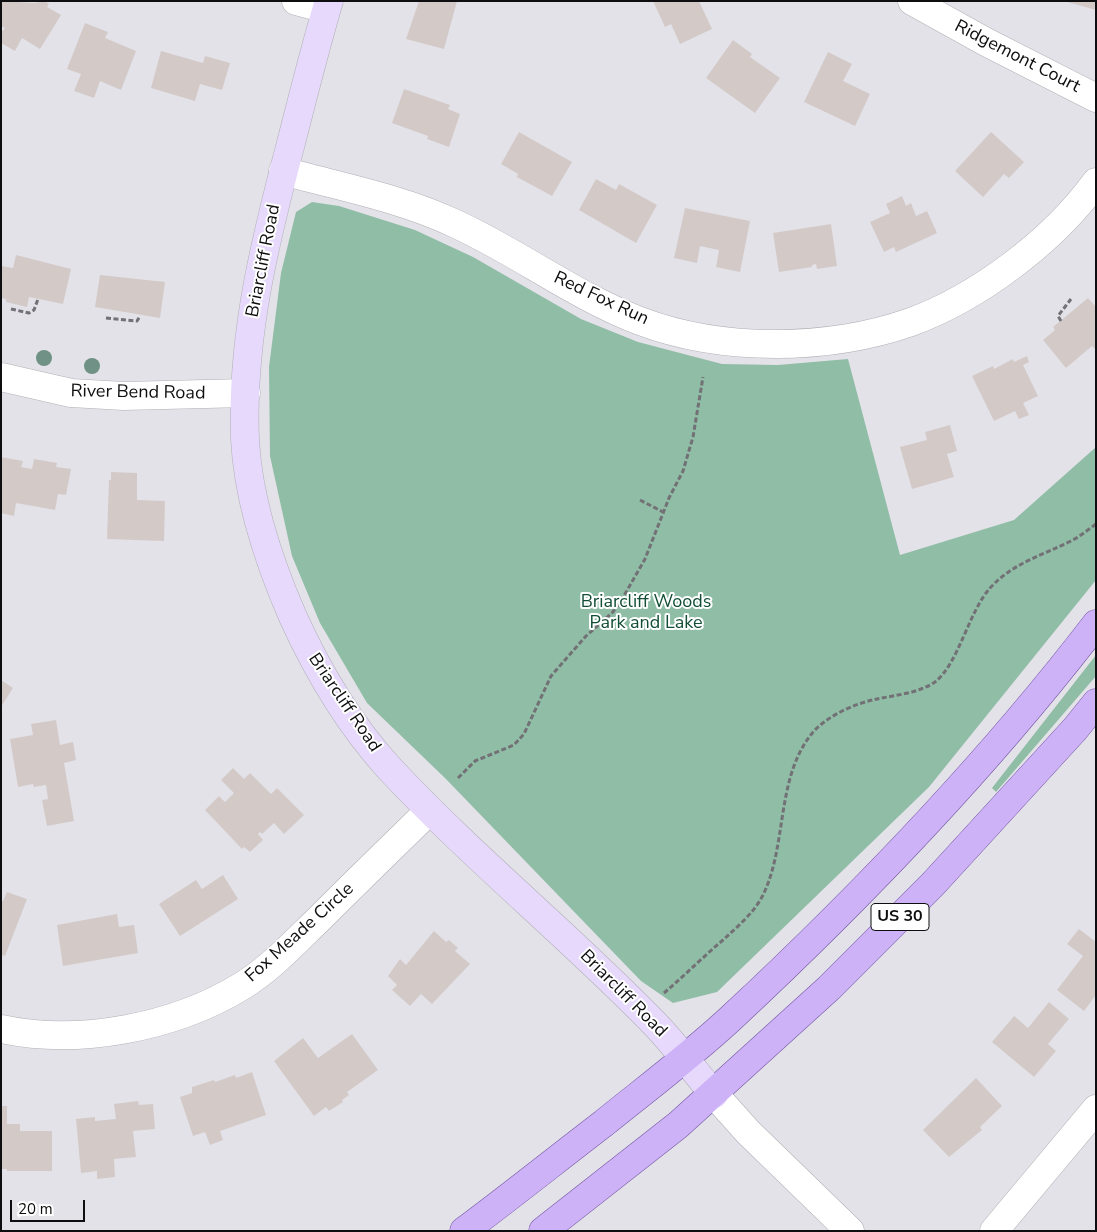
<!DOCTYPE html>
<html>
<head>
<meta charset="utf-8">
<style>
	body { margin:0 }
	#map { position:relative; width:1097px; height:1232px; overflow:hidden; background:#e3e2e9; font-family:"Nunito Sans",sans-serif }
	canvas { display:block }
	.frame { position:absolute; inset:0; border:2px solid #0e0e10; pointer-events:none }
	.scale { position:absolute; left:10px; top:1200px; width:75px; height:22px; box-sizing:border-box; border:2px solid #0e0e10; border-top:0; padding-left:6px; font-size:15px; line-height:18px; white-space:nowrap; color:#0e0e10; -webkit-text-stroke:4px #fff; paint-order:stroke }
</style>
</head>
<body>
<div id="map">
<canvas width="1097" height="1232"></canvas>
<div class="frame"></div>
<div class="scale">20 m</div>
</div>
<script>
const g = document.querySelector('canvas').getContext('2d');
g.lineJoin = 'round';
function fill(path, color) {
  g.fillStyle = color;
  g.fill(path, 'evenodd');
}
function strokePath(path, color, width, dash) {
  g.strokeStyle = color;
  g.lineWidth = width;
  g.lineCap = dash ? 'butt' : 'round';
  g.setLineDash(dash || []);
  g.stroke(path);
}
function write(font, color, halo, rows, align = 'center') {
  g.font = font + ' "Nunito Sans",sans-serif';
  g.lineWidth = 4;
  g.setLineDash([]);
  g.textBaseline = 'middle';
  g.strokeStyle = halo;
  g.fillStyle = color;
  for (const [text, x, y, turn = 0] of rows) {
    g.save();
    g.translate(x, y);
    g.rotate((+turn || 0) * Math.PI / 180);
    g.textAlign = isNaN(turn) ? turn : align;
    if (halo) g.strokeText(text, 0, 0);
    g.fillText(text, 0, 0);
    g.restore();
  }
}
fill(new Path2D(`
	M312,202L339,206L415,230L473,257L581,319L638,342L722,364L778,365L848,359L900,555L1014,520L1096,447V580L929,787L717,992L673,1003L641,981L445,778L367,703L320,623L292,556L270,456L269,367L281,273L296,212Z
	M1096,655V676L996,792L992,788Z`), '#90bda5');
fill(new Path2D(`
	M1,1L34,3L45,1L49,4L47,7L61,15L40,49L22,38L15,51L1,43V33L5,28L1,26Z
	M419,1H457L444,49L406,39Z
	M653,1H699L712,29L680,44L671,24L665,27Z
	M1068,1H1096V10L1067,2Z
	M85,23L108,32L105,38L136,51L121,90L100,81L94,98L74,91L81,74L67,69Z
	M733,40L752,54L750,57L780,78L755,113L706,78Z
	M161,51L203,63L205,56L230,63L222,90L200,84L195,101L151,88Z
	M828,52L852,64L843,81L870,94L855,126L804,102Z
	M404,89L450,105L448,109L460,114L449,147L427,139L428,136L392,123Z
	M519,132L572,162L552,196L517,177L518,174L501,164Z
	M991,132L1024,162L1009,178L1004,174L983,197L955,171Z
	M596,179L616,190L619,184L657,205L636,243L579,210Z
	M902,196L906,206L911,203L916,216L927,211L937,233L896,252L894,247L884,252L870,222L890,213L886,204Z
	M685,208L750,221L740,272L716,267L719,250L700,246L697,263L674,258Z
	M831,224L837,266L817,269L816,264L812,265V267L779,272L773,233Z
	M16,255L71,269L63,304L29,297L27,307L6,302V299L1,298L2,266L13,268Z
	M100,275L165,282L160,318L95,307Z
	M1088,298L1096,307V350L1092,346L1066,368L1043,340L1055,330L1053,327Z
	M1027,356L1029,362L1023,365L1038,396L1023,403L1029,415L1019,419L1015,411L994,421L972,376L993,366L994,369L1013,359L1014,362Z
	M950,425L957,451L947,454L954,477L912,489L900,447L927,440L925,432Z
	M1,457L23,461L21,467L32,469L34,459L57,463L56,467L71,469L66,495L58,494L55,510L16,503L14,516L1,513Z
	M111,472L137,473V500L165,501L164,541L107,539L109,480H111Z
	M1,680L13,688L1,707Z
	M56,720L60,745L73,742L76,760L64,763L74,821L47,826L42,800L48,799L46,785L34,787L33,784L18,787L10,739L33,735L31,724Z
	M233,768L244,779L250,773L271,794L277,788L304,815L284,834L274,823L262,834L260,832L258,834L263,840L250,852L244,847L242,849L205,810L219,796L225,802L234,793L221,780Z
	M223,875L238,899L180,936L159,904L196,880L202,889Z
	M7,892L27,899L5,956L1,955V901H3Z
	M117,914L119,927L134,925L138,953L63,966L57,925Z
	M1079,929L1096,942V995L1084,1011L1057,990L1083,956L1067,944Z
	M434,931L446,942L449,940L458,948L455,951L470,964L432,1004L421,994L410,1006L392,990L397,985L388,976L400,959L406,965Z
	M1049,1002L1069,1019L1048,1044L1056,1051L1034,1077L992,1042L1014,1016L1028,1028Z
	M352,1034L378,1070L347,1092L349,1095L342,1100L343,1102L329,1111L326,1107L314,1116L274,1061L303,1038L318,1058Z
	M252,1072L266,1115L220,1131L223,1140L210,1145L205,1132L193,1136L180,1097L192,1093V1087L214,1080L215,1082L235,1075L236,1078Z
	M976,1078L1002,1106L980,1127L982,1130L949,1157L923,1130Z
	M138,1101L139,1105L153,1104L155,1129L133,1131L136,1157L114,1159L115,1177L97,1179V1171L81,1173L76,1119L95,1117V1121L116,1119L114,1104Z
	M1,1106H7V1124H20V1131H52V1171H7V1169H1Z`), '#d3cac8');
const street = new Path2D(`
	M296,1L326,9
	M912,1L986,42L1096,98
	M283,171C341,187 401,198 456,224C519,253 575,296 640,321C722,352 828,351 911,322C979,297 1053,241 1096,182
	M1,377L71,393L124,396L246,393
	M1,1029C79,1046 175,1027 242,986C271,968 295,942 319,919C356,882 393,846 430,810
	M714,1094L748,1132L850,1231
	M994,1231L1096,1109`);
const secondary = new Path2D(`
	M329,1C315,48 303,96 291,143C265,241 241,337 245,439C248,501 269,562 293,617C318,672 349,724 389,768C472,857 567,934 652,1021C674,1043 693,1070 714,1094`);
const primary = new Path2D(`
	M464,1231C511,1196 557,1159 604,1123C646,1089 690,1056 730,1019C861,897 987,766 1096,624
	M543,1231L678,1125L829,988L933,884L1075,729L1096,703`);
strokePath(street, '#b0afb5', 29);
strokePath(secondary, '#b0afb5', 29);
strokePath(primary, '#7557a3', 29);
strokePath(new Path2D(`
	M11,309L29,313L34,310L38,299
	M106,318L137,321L140,316
	M1061,321L1058,316L1071,299
	M640,500L663,512
	M458,778L475,761L514,745L524,734L551,676L586,636L612,613L621,601L645,559L669,498L683,471L693,437L703,377
	M664,993C684,976 703,957 723,940C737,927 754,913 763,895C788,844 775,776 814,731C829,715 856,703 877,699C896,695 919,693 935,682C959,663 968,613 990,588C1013,563 1041,556 1071,541C1079,537 1088,530 1096,524`), '#727176', 3, [5, 2.5]);
strokePath(street, '#fff', 28);
strokePath(secondary, '#e6d9fb', 28);
strokePath(primary, '#cdb2f7', 28);
g.fillStyle = '#709186';
for (const [x, y] of [
	[44,358],
	[92,366]
]) {
  g.beginPath();
  g.arc(x, y, 8, 0, 2 * Math.PI);
  g.fill();
}
for (const [x, y, w] of [
	[900,917,58]
]) {
  const box = new Path2D();
  box.roundRect(x - w / 2, y - 13.5, w, 27, 4);
  g.fillStyle = '#fff';
  g.fill(box);
  strokePath(box, '#0e0e10', 1);
}
write('bold 16px', '#0e0e10', null, [
	["US 30",900,917]
]);
write('18px', '#0e0e10', '#fff', [
	["Ridgemont Court",1017,57,27],
	["Briarcliff Road",264,261,-79],
	["Red Fox Run",601,299,25],
	["River Bend Road",138,393,1],
	["Briarcliff Road",344,703,56],
	["Fox Meade Circle",300,933,-42],
	["Briarcliff Road",623,994,45]
]);
write('18px', '#124e35', '#fff', [
	["Briarcliff Woods",646,603],
	["Park and Lake",646,624]
]);
</script>
</body>
</html>
